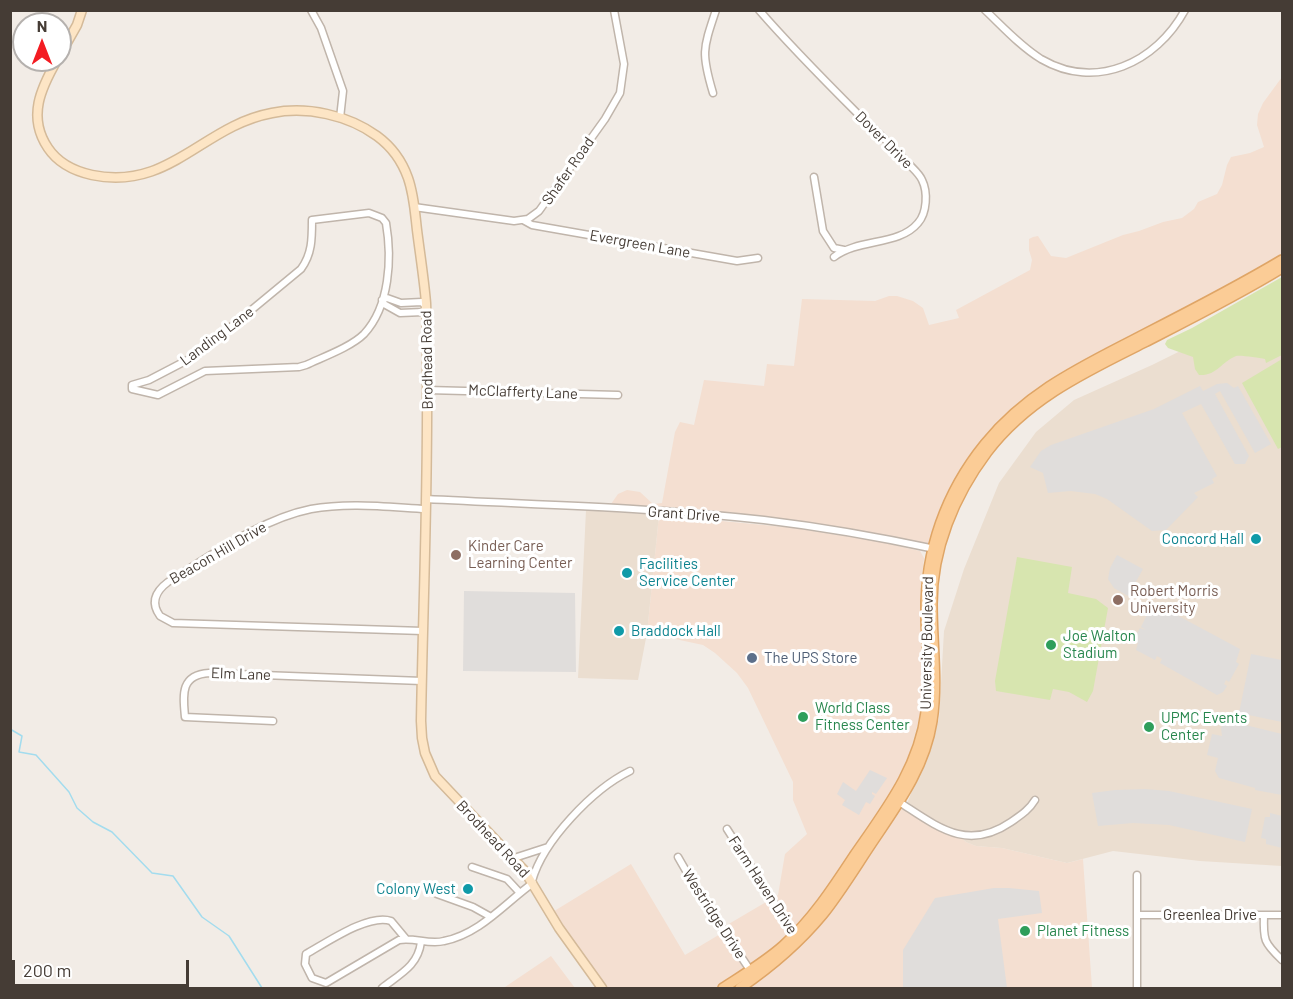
<!DOCTYPE html>
<html>
<head>
<meta charset="utf-8">
<style>
	body { margin:0 }
	#map { position:relative; width:1293px; height:999px; overflow:hidden; background:#f2ece6; font-family:Barlow,sans-serif }
	canvas { display:block }
	.frame { position:absolute; inset:0; border:12px solid #453c35; pointer-events:none }
	.north { position:absolute; left:12px; top:12px; width:60px; height:60px; box-sizing:border-box; background:#fff; border:2px solid #b5b1ae; border-radius:50%; rotate:0deg; font-size:16px; font-weight:700; line-height:24px; text-align:center; color:#453c35 }
	.north::after { content:''; display:block; margin:auto; width:21px; height:27px; background:#f31c22; clip-path:polygon(50% 0,100% 100%,50% 72%,0 100%) }
	.scale { position:absolute; left:12px; top:960px; width:177px; height:27px; box-sizing:border-box; border:3px solid #453c35; border-top:0; padding-left:8px; font-size:18px; line-height:21px; white-space:nowrap; color:#453c35; -webkit-text-stroke:4px #fff; paint-order:stroke }
</style>
</head>
<body>
<div id="map">
<canvas width="1293" height="999"></canvas>
<div class="frame"></div>
<div class="north">N</div>
<div class="scale">200 m</div>
</div>
<script>
const g = document.querySelector('canvas').getContext('2d');
g.lineJoin = 'round';
function fill(path, color) {
  g.fillStyle = color;
  g.fill(path, 'evenodd');
}
function strokePath(path, color, width, dash) {
  g.strokeStyle = color;
  g.lineWidth = width;
  g.lineCap = dash ? 'butt' : 'round';
  g.setLineDash(dash || []);
  g.stroke(path);
}
function write(font, color, halo, rows, align = 'center') {
  g.font = font + ' Barlow,sans-serif';
  g.lineWidth = 6;
  g.setLineDash([]);
  g.textBaseline = 'middle';
  g.strokeStyle = halo;
  g.fillStyle = color;
  for (const [text, x, y, turn = 0] of rows) {
    g.save();
    g.translate(x, y);
    g.rotate((+turn || 0) * Math.PI / 180);
    g.textAlign = isNaN(turn) ? turn : align;
    if (halo) g.strokeText(text, 0, 0);
    g.fillText(text, 0, 0);
    g.restore();
  }
}
fill(new Path2D(`
	M1282,77V260L1006,421L932,549L799,525L610,509L611,504L618,494L627,490L640,492L653,504L662,503L675,432L680,422L694,425L704,380L764,386L767,364L794,366L802,299L875,301L889,296H897L913,301L923,308L929,325L959,318L956,310L1030,270L1032,260L1029,250V239L1033,237L1038,236L1051,256L1066,258L1123,235L1139,231L1163,222L1182,218L1194,209L1198,202L1217,194L1222,185L1227,165L1231,157L1250,153L1264,147L1257,125L1258,114L1263,103Z
	M659,515L795,528L881,542L920,551L924,558L920,593L922,688L921,711L909,757L898,778L903,782L895,796L952,830L966,842L976,846L1002,848L1067,863L1083,859L1092,988H602L551,913L631,864L685,955L722,933L727,925L778,895L785,854L807,834L793,800V782L748,688L737,673L715,653L703,645L647,633Z
	M551,956L575,988L505,987Z`), '#f4dfd1');
fill(new Path2D(`
	M1282,309V866L1200,861L1113,851L1067,863L1002,848L976,846L966,842L952,830L907,804L939,719L944,631L964,569L999,483L1036,432L1074,400L1152,365L1245,319Z
	M586,510L659,515L647,633L638,680L578,678Z`), '#ebded0');
fill(new Path2D(`
	M1282,277V355L1266,363L1265,359C1259,358 1241,355 1236,356C1221,362 1217,376 1199,375L1195,369L1193,357L1168,348L1165,344L1167,340L1192,328Z
	M1282,359V447L1278,449L1242,383Z
	M1017,557L1072,567L1068,593L1096,599L1108,608L1093,691L1087,702L1069,692L1053,689L1050,700L996,691L995,681Z`), '#d7e5af');
fill(new Path2D(`
	M1227,383L1234,388L1238,386L1271,444L1255,453L1220,391L1215,394L1249,456L1245,464H1235L1201,404L1182,413L1217,476L1212,479L1214,483L1194,493L1198,497L1166,530L1152,531L1107,499L1095,494L1071,491L1048,493L1043,473L1030,467L1041,451L1051,445L1154,409L1200,386L1203,391L1217,384Z
	M1117,555L1143,569L1128,596L1114,588L1108,579L1110,568Z
	M464,591L575,593L576,672L463,671Z
	M1160,606L1240,649L1236,662L1239,664L1229,682L1226,680L1224,684L1227,686L1223,692L1217,695L1160,663L1162,659L1157,656L1155,660L1136,650L1138,643L1133,640L1140,628L1146,630L1141,627L1151,607L1157,610Z
	M1251,654L1282,660V722L1239,713Z
	M1225,720L1282,734V795L1255,790V788L1219,778L1215,771L1218,758L1207,755L1212,734L1222,736L1221,728Z
	M870,770L887,778L876,794L872,792V794L875,796L870,804L866,802L859,815L842,805L845,800L837,794L843,782L856,791Z
	M1145,789L1169,791L1252,809L1245,842L1169,825L1133,823L1098,826L1092,793L1115,790Z
	M1270,813L1282,816V848L1266,844V839L1261,838L1265,817H1270Z
	M994,888H1009L1039,891L1042,913L998,919L1007,988H903V950L935,898Z`), '#e0dddb');
strokePath(new Path2D(`
	M10,729L22,736L19,752L36,755L69,792L77,808L93,822L112,832L152,873L173,876L202,917L229,936L262,988`), '#a3dcee', 1.5);
const street = new Path2D(`
	M311,10L321,28L343,91L340,118
	M759,10C791,47 824,80 858,114C875,129 891,145 907,162C912,168 919,173 922,180C928,192 927,213 918,223C899,246 859,238 834,257
	M985,10C1003,27 1020,46 1041,59C1096,91 1156,63 1185,10
	M713,93C701,53 703,49 716,10
	M814,177L823,231L834,248L844,250
	M414,207L514,221L528,219L539,211L605,119L620,93L624,64L614,10
	M369,213L382,218L386,223C392,258 390,306 364,334C351,347 323,357 306,365L299,367L205,371L158,395L132,389V385L149,380L197,355L301,269C312,254 312,239 312,220Z
	M523,220L532,225L737,261L758,258
	M387,298L401,303L422,302L426,307L423,312L400,313L384,304L382,300Z
	M427,390L618,395
	M426,499C539,505 652,507 764,520C822,527 879,537 935,549
	M423,631L173,623L160,616C150,602 156,591 168,582C212,555 261,519 311,509C348,502 389,507 426,509
	M273,721L185,717C183,695 180,675 209,673L422,681
	M899,802C938,827 967,852 1011,822C1021,815 1029,810 1035,800
	M727,829L796,937
	M678,857L701,897L750,970
	M514,858L548,847
	M472,867L507,879L520,893
	M1137,875V988
	M532,881C543,841 593,789 630,771
	M437,894L473,907L491,917
	M1137,915H1282
	M1264,915C1263,940 1264,943 1282,960
	M406,939L391,921C369,913 326,943 306,954L305,964L312,978L326,983L399,940C414,937 429,945 444,941C480,934 505,903 533,883
	M382,988C400,974 418,966 421,942`);
const secondary = new Path2D(`
	M60,55L77,25L82,10
	M57,60C41,88 27,117 48,148C58,163 74,171 92,175C170,191 202,126 272,113C307,106 348,115 377,136C392,147 402,161 408,178C414,195 415,213 417,230C420,254 424,279 426,303C427,328 427,353 427,377C428,492 423,606 421,721L422,738L425,753L435,776L524,870L559,928L602,988`);
const primary = new Path2D(`
	M723,988C743,975 765,962 783,946C812,920 833,888 854,856C885,811 919,768 926,712C931,679 926,646 926,613C925,551 946,492 985,444C1029,390 1084,366 1143,335C1190,311 1237,287 1282,260
	M740,988C771,967 799,943 823,914C842,890 858,863 875,838C900,801 925,766 932,721C938,682 932,643 932,604C932,549 954,496 987,452C1028,398 1087,371 1145,342C1192,318 1238,295 1282,268`);
strokePath(street, '#c0b5ab', 9);
strokePath(secondary, '#d4ba99', 11);
strokePath(primary, '#dfa566', 12);
strokePath(street, '#fff', 6);
strokePath(secondary, '#fde5c5', 8);
strokePath(primary, '#fbcc96', 9);
for (const [x, y, r, color] of [
	[1256,539,6,"#0f9aa8"],
	[456,555,6,"#8d6e63"],
	[627,573,6,"#0f9aa8"],
	[1118,600,6,"#8d6e63"],
	[619,631,6,"#0f9aa8"],
	[1051,645,6,"#2e9e5b"],
	[752,658,6,"#5c6f8a"],
	[803,717,6,"#2e9e5b"],
	[1149,727,6,"#2e9e5b"],
	[468,889,6,"#0f9aa8"],
	[1025,931,6,"#2e9e5b"]
]) {
  const dot = new Path2D();
  dot.arc(x, y, r, 0, 2 * Math.PI);
  g.fillStyle = color;
  g.fill(dot);
  strokePath(dot, '#fff', 2);
}
write('15px', '#453c35', '#fff', [
	["Dover Drive",884,140,45],
	["Shafer Road",568,171,-55],
	["Evergreen Lane",640,244,10],
	["Landing Lane",217,336,-37],
	["Brodhead Road",427,360,-91],
	["McClafferty Lane",523,392,2],
	["Grant Drive",684,514,4],
	["Beacon Hill Drive",218,553,-30],
	["University Boulevard",927,643,-89],
	["Elm Lane",241,674,2],
	["Brodhead Road",493,839,47],
	["Farm Haven Drive",763,885,57],
	["Westridge Drive",714,914,57],
	["Greenlea Drive",1210,915]
]);
write('15px', '#0d838f', '#fff', [
	["Concord Hall",1244,539],
	["Facilities",639,564,"left"],
	["Service Center",639,581,"left"],
	["Braddock Hall",631,631,"left"],
	["Colony West",456,889]
], 'right');
write('15px', '#785e54', '#fff', [
	["Kinder Care",468,546],
	["Learning Center",468,563],
	["Robert Morris",1130,591],
	["University",1130,608]
], 'left');
write('15px', '#27864d', '#fff', [
	["Joe Walton",1063,636],
	["Stadium",1063,653],
	["World Class",815,708],
	["Fitness Center",815,725],
	["UPMC Events",1161,718],
	["Center",1161,735],
	["Planet Fitness",1037,931]
], 'left');
write('15px', '#4e5e75', '#fff', [
	["The UPS Store",764,658]
], 'left');
</script>
</body>
</html>
